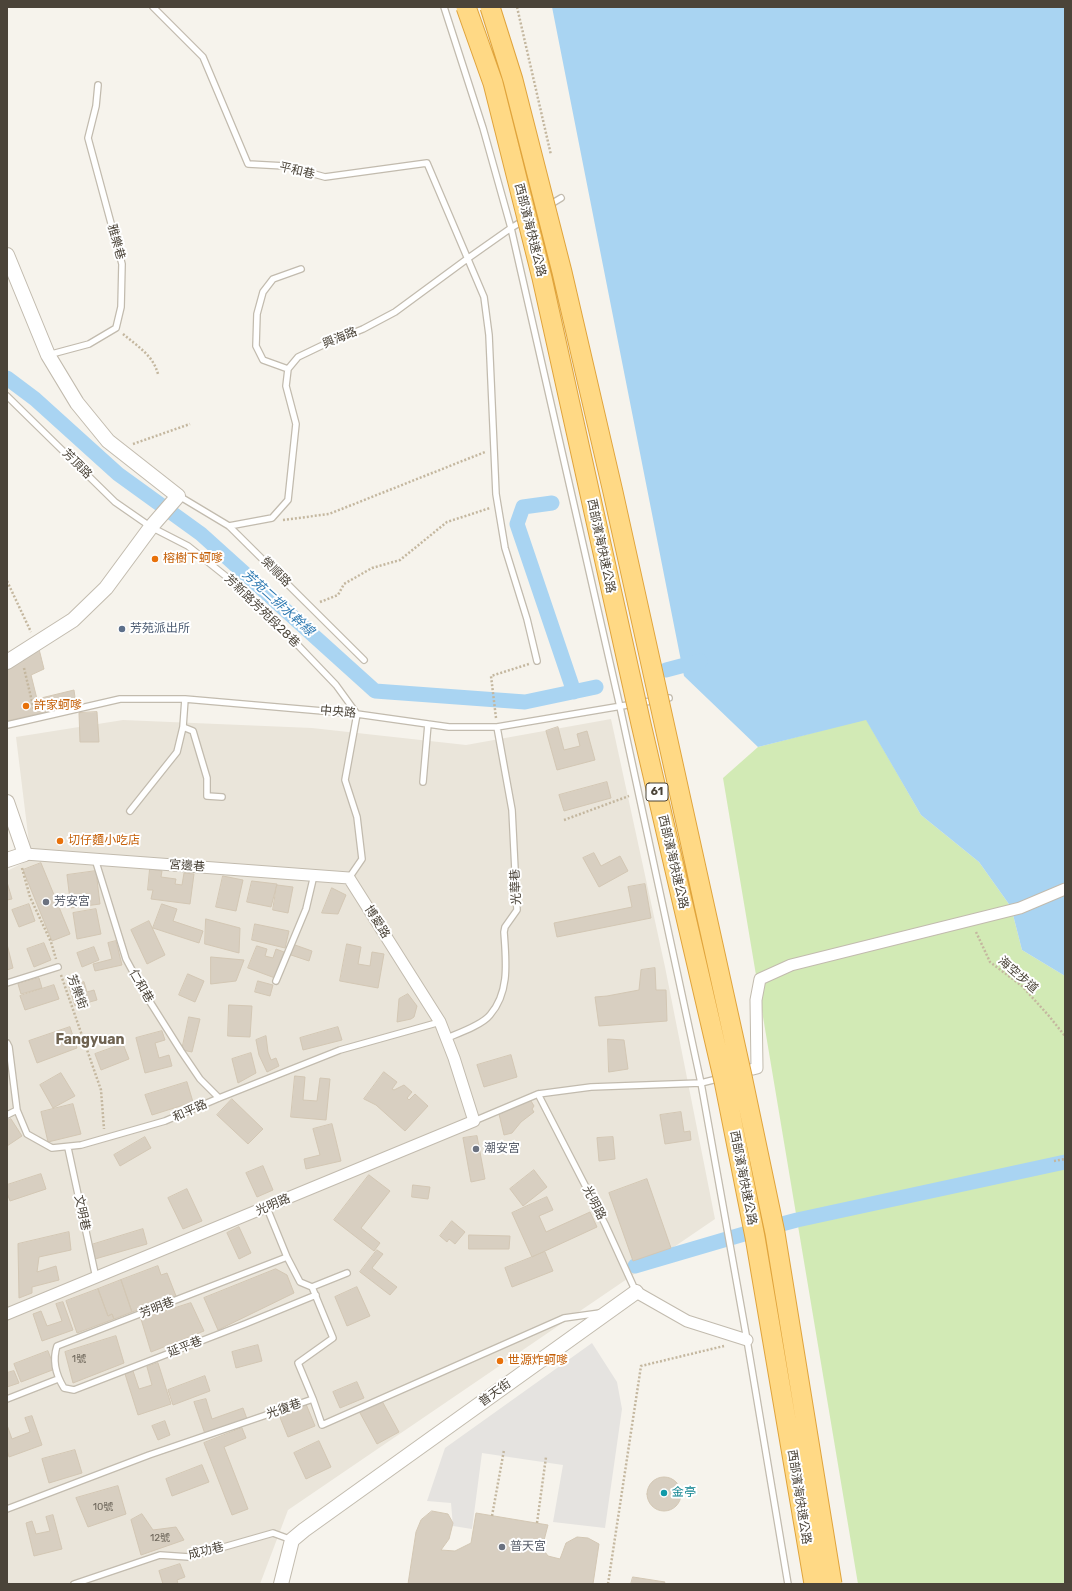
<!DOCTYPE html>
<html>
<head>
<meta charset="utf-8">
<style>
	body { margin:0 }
	#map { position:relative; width:1072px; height:1591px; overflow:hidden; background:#f6f3ec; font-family:Rubik,sans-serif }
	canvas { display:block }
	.frame { position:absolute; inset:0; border:8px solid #4b4439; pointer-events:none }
</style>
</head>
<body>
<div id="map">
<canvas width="1072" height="1591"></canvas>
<div class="frame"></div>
</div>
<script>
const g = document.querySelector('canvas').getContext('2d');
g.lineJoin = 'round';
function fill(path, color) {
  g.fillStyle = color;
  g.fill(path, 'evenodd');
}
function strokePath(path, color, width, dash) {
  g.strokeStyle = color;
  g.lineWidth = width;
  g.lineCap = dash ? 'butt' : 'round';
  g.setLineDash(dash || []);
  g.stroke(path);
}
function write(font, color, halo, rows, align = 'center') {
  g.font = font + ' Rubik,"Noto Sans TC",sans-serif';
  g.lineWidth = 4;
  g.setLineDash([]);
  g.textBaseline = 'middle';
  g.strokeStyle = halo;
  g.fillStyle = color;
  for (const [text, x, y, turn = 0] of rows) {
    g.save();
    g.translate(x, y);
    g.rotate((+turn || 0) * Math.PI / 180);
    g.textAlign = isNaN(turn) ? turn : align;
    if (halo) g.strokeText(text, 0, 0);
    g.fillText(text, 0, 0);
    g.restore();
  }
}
fill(new Path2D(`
	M611,719L665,967L715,1219L288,1510L260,1584H7V871L31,859L16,737L123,720L312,728L466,745Z`), '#eae5da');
fill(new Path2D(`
	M866,719L921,815L979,862L1011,907L1022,950L1065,976V1584H858L723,778L758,747Z`), '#d2eab5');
fill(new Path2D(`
	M592,1343L617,1382L622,1409L605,1528L553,1522L563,1465L482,1453L472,1529L453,1526L451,1503L427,1501L445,1448Z`), '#e5e3e0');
fill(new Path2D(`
	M552,7H1065V976L1022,950L1011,907L979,862L921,815L866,720L758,747L684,676Z`), '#a9d4f2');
strokePath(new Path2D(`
	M7,378L35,399L118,474L201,534L375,691L525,702L596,687
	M552,503L523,507L517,524L574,692
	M666,670L700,661
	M635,1266L744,1234L797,1220L1065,1162`), '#a9d4f2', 15);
const building = new Path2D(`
	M39,649L44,669L31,675L37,699L74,690L76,705L7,721V668Z
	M97,712L99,742H80L79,713Z
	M558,727L564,750L580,746L577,734L587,731L595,760L557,770L546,731Z
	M607,782L611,798L564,811L559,795Z
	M594,853L601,866L620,856L628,871L599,887L583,858Z
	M41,863L70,934L52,941L23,870Z
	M150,869L162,871L161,877L176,879L175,884L182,885L184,873L194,874L190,904L151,899L153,890H148Z
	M96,871L100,904L71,908L67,875Z
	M223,876L243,880L236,911L216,907Z
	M252,881L277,884L271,907L247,902Z
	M7,882L12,899L7,900Z
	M645,884L651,918L557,937L554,923L632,907L628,887Z
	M277,885L293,887L288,913L273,910Z
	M332,888L346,895L338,914L322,913Z
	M29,904L35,921L19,927L12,910Z
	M162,904L177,909L173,921L203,931L199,943L153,928Z
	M96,909L101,934L77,939L73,913Z
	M206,919L240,928L239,953L205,944Z
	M149,921L165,955L147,964L131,930Z
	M255,924L289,931L285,948L252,940Z
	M116,941L122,965L95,971L93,964L112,959L108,943Z
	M44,943L51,960L34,967L27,949Z
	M7,944L13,968L7,970Z
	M347,944L361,947L358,964L370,966L372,952L384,954L378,988L340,981Z
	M295,945L312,951L309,961L291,955Z
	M257,946L267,949L265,956L273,958L276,949L284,952L275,978L248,968Z
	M94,947L99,960L82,967L77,953Z
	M211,957L244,960L236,981L211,984Z
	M655,968L656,990H666L667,1021L599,1026L595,997L607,996L639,990L641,970Z
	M188,974L204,981L195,1002L179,995Z
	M39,978L42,988L21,994L18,984Z
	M258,981L273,985L270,996L255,992Z
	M84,982L87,992L94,990L97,1000L75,1006L69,987Z
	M54,985L59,999L25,1010L20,996Z
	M408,994L417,1006L414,1017L411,1019L397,1022L399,999Z
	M229,1005L252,1006L250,1037L228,1036Z
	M189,1017L200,1019L192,1052L182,1050Z
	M70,1027L77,1048L37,1063L29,1041Z
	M338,1027L342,1040L303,1050L300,1038Z
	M162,1031L165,1040L155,1043L159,1058L169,1055L172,1066L145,1073L136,1038Z
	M266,1036L268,1052L271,1060L276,1058L279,1066L267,1072L259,1055L256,1040Z
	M608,1039L624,1040L628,1069L609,1072Z
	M123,1044L129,1059L101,1070L95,1054Z
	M251,1053L256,1073L238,1083L232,1059Z
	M511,1055L517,1077L484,1087L477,1065Z
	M384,1072L397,1082L392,1089L394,1090L404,1085L412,1092L407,1098L409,1100L415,1094L428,1106L405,1131L376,1105L364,1099Z
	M61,1073L75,1096L53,1108L40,1085Z
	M295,1076L305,1077L303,1100L317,1101L320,1078L330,1079L326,1120L291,1117Z
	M187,1082L193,1102L152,1115L145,1095Z
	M232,1099L263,1129L248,1144L217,1115Z
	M531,1101L534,1106L532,1109L534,1112L521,1122L512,1133L504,1135L499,1114Z
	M73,1104L81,1134L48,1142L41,1112Z
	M681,1112L684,1132L690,1131L691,1140L665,1144L660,1115Z
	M11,1119L22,1136L7,1146V1121Z
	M332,1124L341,1161L306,1169L304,1159L320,1155L313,1129Z
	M477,1136L485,1179L471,1182L463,1138Z
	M145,1137L151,1148L120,1166L114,1155Z
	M613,1137L615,1159L599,1161L597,1138Z
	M263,1166L273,1190L257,1197L246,1173Z
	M534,1170L547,1187L523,1206L510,1189Z
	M41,1174L46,1189L10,1201L7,1193V1185Z
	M369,1175L390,1191L361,1228L380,1243L374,1251L334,1220Z
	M647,1179L671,1248L633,1261L609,1193Z
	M413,1185L430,1187L428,1199L412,1197Z
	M187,1189L202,1221L183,1229L168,1198Z
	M547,1197L553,1210L539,1216L546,1232L590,1212L597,1227L532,1257L512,1213Z
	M452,1221L465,1232L455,1244L449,1239L447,1242L440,1236Z
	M239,1227L251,1253L239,1259L227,1233Z
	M143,1229L147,1244L95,1259L91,1245Z
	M69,1232L71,1250L39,1257L37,1272L56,1266L59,1280L32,1287V1293L19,1298L18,1244Z
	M469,1235L510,1236L509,1249H469Z
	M377,1250L383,1254L372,1268L397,1287L390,1295L360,1272Z
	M545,1252L553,1271L512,1287L505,1268Z
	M158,1266L161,1275L167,1273L176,1296L132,1312L121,1280Z
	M276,1269L287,1275L294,1293L218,1330L204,1298Z
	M121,1280L132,1312L114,1319L112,1314L108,1316L98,1289Z
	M357,1287L370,1316L347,1326L335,1297Z
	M98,1289L108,1316L112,1314L114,1319L77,1333L66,1301Z
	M63,1302L73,1330L42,1341L33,1314L41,1311L47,1326L62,1321L56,1304Z
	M191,1303L204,1331L151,1352L141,1319Z
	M116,1336L124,1363L73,1383L65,1352Z
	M258,1345L262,1361L236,1368L232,1352Z
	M48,1351L55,1369L21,1382L14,1364Z
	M158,1363L171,1404L138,1415L125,1374L133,1371L139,1389L152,1385L147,1367Z
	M14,1371L19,1383L7,1387V1373Z
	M205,1376L210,1391L173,1405L168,1390Z
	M357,1382L364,1398L340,1408L333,1392Z
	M206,1399L212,1419L243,1408L247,1419L205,1434L194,1402Z
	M382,1401L399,1432L377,1444L360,1413Z
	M306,1404L315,1426L288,1437L279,1415Z
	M32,1416L42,1445L9,1457L7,1450V1425L12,1439L30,1432L25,1418Z
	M165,1421L170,1435L158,1440L152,1426Z
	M242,1428L246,1438L224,1447L248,1509L232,1515L204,1443Z
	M319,1441L331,1467L306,1479L294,1453Z
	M75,1450L82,1473L49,1483L42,1459Z
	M202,1465L209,1482L172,1496L166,1479Z
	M647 1494a17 17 0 1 1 34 0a17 17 0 1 1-34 0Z
	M118,1486L126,1514L88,1527L76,1498Z
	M432,1511L448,1514L453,1523L449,1539L441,1550L455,1551L471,1543L476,1513L548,1525L542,1548L548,1556L560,1559L566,1543L577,1537L588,1538L599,1544L593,1584H408L416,1532L421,1520Z
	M142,1514L153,1530L176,1527L184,1540L141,1555L131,1520Z
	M53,1515L62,1549L34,1556L26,1523L32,1521L36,1534L50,1531L46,1517Z
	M180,1564L185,1577L177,1580L178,1584H163L159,1571Z
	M633,1577L665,1582L664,1584H631Z`);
fill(building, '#d8cfc1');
strokePath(building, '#d3c7b4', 1);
const service = new Path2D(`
	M153,7L203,57L248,164L285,166L325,177L427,163L484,297L489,335L496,494L505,548L527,619L537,661
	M444,7L483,128L511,228L620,707L701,1083L747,1340L788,1584
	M48,355L89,344L116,328L121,307L122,264L88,138L96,106L98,85
	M288,369L263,360L256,346L257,314L263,292L273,279L301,269
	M7,396L115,502L151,527L188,546L228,578L292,639L336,685L357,714L345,780L357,817L362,859L349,878
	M179,496L229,526L364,660
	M229,526L272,518L288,500L296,424L286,386L288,369L298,357L323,345L363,329L395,312L467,259L511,228L561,198
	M185,699L183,727L193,731L207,778V796L222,797
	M7,725L120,699H185L357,714L449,727H497L669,698
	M423,782L428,724
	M130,811L177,752L183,727
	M95,859L126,959L145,994L181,1051L200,1079L219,1098
	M276,981L306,909L314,875
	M7,983L58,967
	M447,1038C459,1033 482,1025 490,1015C510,992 506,961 504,932L505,927L517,910L512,810L497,727
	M7,1043L9,1047L17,1110L27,1134L52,1148L81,1145L165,1121L219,1098L340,1050L440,1022
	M538,1094L605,1224L636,1292
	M7,1115L17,1110
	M474,1121L538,1094L591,1087L701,1083L721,1078
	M68,1148L96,1278
	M267,1208L287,1257L300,1282L312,1287
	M287,1257L57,1346C52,1361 56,1375 64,1388L74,1390L245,1324L316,1295
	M7,1399L58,1379
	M313,1399L298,1363L333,1338L312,1287L347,1273
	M7,1509L149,1455L313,1399L322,1425L564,1318L600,1313
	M74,1584L160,1555L189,1557L273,1533L292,1540`);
const minor = new Path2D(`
	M753,1069L757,1068L756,1000L760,979L791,965L1020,908L1065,889
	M636,1292L687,1321L747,1340
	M7,1314L474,1121L454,1058L440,1022L349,878L25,854`);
const tertiary = new Path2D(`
	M7,255L48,355L77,403L108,441L178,496L151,527L106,588L73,620L7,662
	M7,802L25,854L7,860
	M281,1584L292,1540L304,1530L636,1292`);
strokePath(service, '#c2bbae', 8);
strokePath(minor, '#c2bbae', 13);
strokePath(tertiary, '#c2bbae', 16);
strokePath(new Path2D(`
	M517,7L551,155
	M123,334C137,346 153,355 158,374
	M133,444L190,424
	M283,520L329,514L485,452
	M7,581L31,632
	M320,602L338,595L344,584L372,568L400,560L447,522L490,508
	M24,668L34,710
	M496,718L491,676L529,664
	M564,820L629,796
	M22,868L30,897L51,942L56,959
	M976,932L990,962L1022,986L1049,1016L1065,1036
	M61,975L101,1090L104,1129
	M1054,1161L1065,1159
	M492,1516L504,1450
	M537,1523L546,1457
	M608,1584L641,1366L724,1346`), '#c4b79f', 2.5, [2, 2]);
strokePath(service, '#fff', 5.5);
strokePath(minor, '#fff', 11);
strokePath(tertiary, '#fff', 14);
const trunkBridge = new Path2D(`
	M466,7L493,83L542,278L641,724L724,1081L755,1237L814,1584
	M490,7L513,80L562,272L613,492L742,1076L775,1233L832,1584`);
strokePath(trunkBridge, '#e0a43c', 21, []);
strokePath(trunkBridge, '#ffd985', 19);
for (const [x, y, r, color] of [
	[155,559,4,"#e8710a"],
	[122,629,4,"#5c6f8a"],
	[26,706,4,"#e8710a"],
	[60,841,4,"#e8710a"],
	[46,902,4,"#6b7280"],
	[476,1149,4,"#6b7280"],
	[500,1361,4,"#e8710a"],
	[664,1493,4,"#0f9aa8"],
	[502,1547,4,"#6b7280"]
]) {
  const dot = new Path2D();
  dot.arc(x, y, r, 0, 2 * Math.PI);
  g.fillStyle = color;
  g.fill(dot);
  strokePath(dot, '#fff', 1.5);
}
write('10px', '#6e675b', null, [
	["1號",79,1359],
	["10號",103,1507],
	["12號",160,1538]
]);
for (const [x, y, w] of [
	[657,792,22]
]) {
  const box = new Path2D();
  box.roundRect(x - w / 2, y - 9, w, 18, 3);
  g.fillStyle = '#fff';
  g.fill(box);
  strokePath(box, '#4b4439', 1);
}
write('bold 11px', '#4b4439', null, [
	["61",657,792]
]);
write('12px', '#4b4439', '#fff', [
	["平和巷",297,171,13],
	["西部濱海快速公路",530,230,76],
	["雅樂巷",116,242,75],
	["興海路",340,338,-22],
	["芳頂路",77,464,45],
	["西部濱海快速公路",601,546,78],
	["榮順路",276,572,45],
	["芳新路芳苑段28巷",262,611,44],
	["中央路",338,712,5],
	["西部濱海快速公路",673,862,77],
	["宮邊巷",187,866,4],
	["光華巷",516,887,-93],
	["博愛路",377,922,58],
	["海空步道",1018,975,41],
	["仁和巷",141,986,60],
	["芳樂街",77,992,70],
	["和平路",190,1111,-24],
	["西部濱海快速公路",743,1178,79],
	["光明路",594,1203,63],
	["光明路",273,1205,-23],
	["文明巷",82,1213,78],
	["芳明巷",157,1308,-21],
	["延平巷",185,1347,-21],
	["普天街",495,1393,-36],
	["光復巷",284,1409,-19],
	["西部濱海快速公路",799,1497,81],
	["成功巷",206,1551,-14]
]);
write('12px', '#c56008', '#fff', [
	["榕樹下蚵嗲",163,559],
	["許家蚵嗲",34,706],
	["切仔麵小吃店",68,841],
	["世源炸蚵嗲",508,1361]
], 'left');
write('12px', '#4e5e75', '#fff', [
	["芳苑派出所",130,629]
], 'left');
write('12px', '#5b616d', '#fff', [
	["芳安宮",54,902],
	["潮安宮",484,1149],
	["普天宮",510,1547]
], 'left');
write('12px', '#0d838f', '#fff', [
	["金亭",672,1493]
], 'left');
write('italic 13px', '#2e7ab2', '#fff', [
	["芳苑二排水幹線",278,603,42]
]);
write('bold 14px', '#6e6250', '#fff', [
	["Fangyuan",90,1040]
]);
</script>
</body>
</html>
